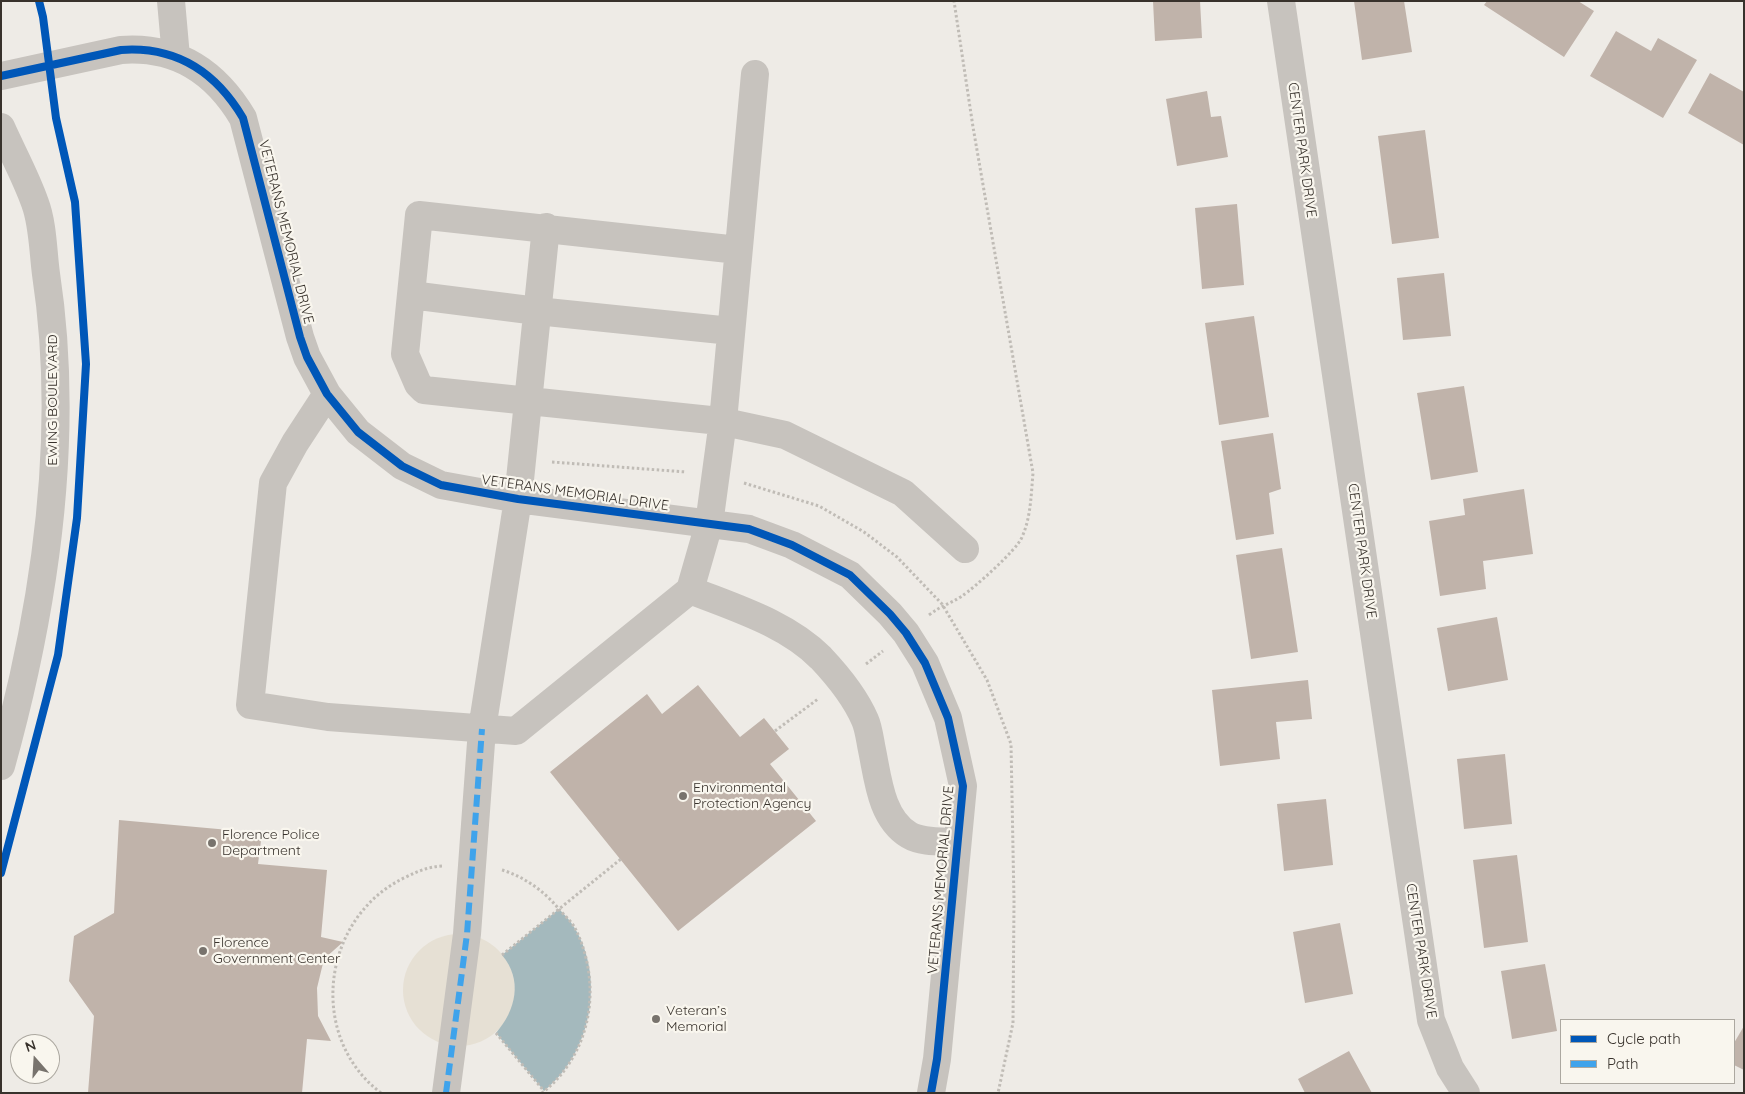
<!DOCTYPE html>
<html>
<head>
<meta charset="utf-8">
<style>
	body { margin:0 }
	#map { position:relative; width:1745px; height:1094px; overflow:hidden; background:#eeebe6; font-family:Quicksand,sans-serif }
	canvas { display:block }
	.frame { position:absolute; inset:0; border:2px solid #38322c; pointer-events:none }
	.legend { position:absolute; left:1560px; top:1019px; width:175px; height:65px; box-sizing:border-box; background:#f9f6ee; border:1px solid #aca8a0; margin:0; padding:6px 9px; list-style:none; font-size:15px; color:#38322c }
	.legend li { display:flex; align-items:center; gap:10px; height:25px }
	.legend b { width:25px; border:1px solid #aca8a0 }
	.north { position:absolute; left:10px; top:1034px; width:50px; height:50px; box-sizing:border-box; background:#f9f6ee; border:1px solid #aca8a0; border-radius:50%; rotate:341deg; font-size:14px; font-weight:700; line-height:20px; text-align:center; color:#38322c }
	.north::after { content:''; display:block; margin:auto; width:18px; height:22px; background:#78736d; clip-path:polygon(50% 0,100% 100%,50% 72%,0 100%) }
</style>
</head>
<body>
<div id="map">
<canvas width="1745" height="1094"></canvas>
<div class="frame"></div>
<ul class="legend">
<li><b style="height:6px;background:#0057b8"></b>Cycle path</li>
<li><b style="height:6px;background:#3fa3eb"></b>Path</li>
</ul>
<div class="north">N</div>
</div>
<script>
const g = document.querySelector('canvas').getContext('2d');
g.lineJoin = 'round';
function fill(path, color) {
  g.fillStyle = color;
  g.fill(path, 'evenodd');
}
function strokePath(path, color, width, dash) {
  g.strokeStyle = color;
  g.lineWidth = width;
  g.lineCap = dash ? 'butt' : 'round';
  g.setLineDash(dash || []);
  g.stroke(path);
}
function write(font, color, halo, rows, align = 'center') {
  g.font = font + ' Quicksand,sans-serif';
  g.lineWidth = 4.5;
  g.setLineDash([]);
  g.textBaseline = 'middle';
  g.strokeStyle = halo;
  g.fillStyle = color;
  for (const [text, x, y, turn = 0] of rows) {
    g.save();
    g.translate(x, y);
    g.rotate((+turn || 0) * Math.PI / 180);
    g.textAlign = isNaN(turn) ? turn : align;
    if (halo) g.strokeText(text, 0, 0);
    g.fillText(text, 0, 0);
    g.restore();
  }
}
fill(new Path2D(`
	M403 990a56 56 0 1 1 112 0a56 56 0 1 1-112 0Z`), '#e6e0d4');
fill(new Path2D(`
	M559,909C564,914 570,920 574,927C606,978 591,1054 544,1091L496,1033C516,1010 523,980 502,955Z`), '#a4b9bd');
fill(new Path2D(`
	M1153,1H1200L1202,38L1155,41Z
	M1354,1H1404L1412,52L1362,60Z
	M1487,1H1578L1594,11L1564,57L1484,5Z
	M1616,31L1651,51L1658,38L1697,60L1663,118L1590,76Z
	M1710,73L1744,92V145L1688,113Z
	M1207,91L1211,117L1221,116L1228,157L1177,166L1166,99Z
	M1425,130L1439,238L1392,244L1378,136Z
	M1237,204L1244,285L1202,289L1195,208Z
	M1444,273L1451,336L1403,340L1397,278Z
	M1254,316L1269,417L1219,425L1205,323Z
	M1464,386L1478,472L1431,480L1417,393Z
	M1273,433L1281,489L1269,493L1274,534L1236,540L1221,441Z
	M1524,489L1533,554L1483,561L1486,589L1440,596L1429,521L1465,515L1463,499Z
	M1282,548L1298,652L1251,659L1236,555Z
	M1497,617L1508,680L1448,691L1437,628Z
	M1308,680L1312,719L1276,722L1280,759L1220,766L1212,690Z
	M698,685L740,737L764,718L789,749L770,764L816,821L678,931L550,772L647,694L662,714Z
	M1505,754L1512,824L1464,829L1457,759Z
	M1326,799L1333,865L1284,871L1277,804Z
	M119,820L262,833L258,864L327,870L321,937L343,942L324,959L317,988L318,1016L331,1041L307,1039L302,1093H88L94,1016L69,981L74,936L114,913Z
	M1517,855L1528,942L1484,948L1473,860Z
	M1340,923L1353,994L1305,1003L1293,932Z
	M1545,964L1557,1031L1512,1039L1501,971Z
	M1744,1026V1070L1734,1065V1043Z
	M1349,1051L1372,1093H1305L1298,1079Z`), '#c0b3aa');
strokePath(new Path2D(`
	M552,462L686,472
	M744,483L819,506L864,532L897,557L942,604L987,680L1011,744L1014,901L1013,1023L998,1093
	M929,615C942,605 950,604 962,596C974,588 1017,550 1022,537C1031,517 1031,495 1033,473L973,127L954,1
	M866,664L883,651
	M775,731L818,699
	M502,870C523,876 544,891 558,908C563,914 571,921 575,928C603,984 592,1054 542,1093
	M502,955L621,859
	M496,1033L544,1091
	M381,1093C306,1036 322,916 406,877C418,871 428,867 442,866`), '#c0bcb6', 3, [2.5, 2.5]);
strokePath(new Path2D(`
	M171,1L176,57
	M1281,1L1431,1020L1450,1068L1466,1093
	M1,76L121,50C176,46 215,71 243,118L300,337L307,357L327,394L358,432L402,466L441,485L518,499L749,529L792,545L850,575L890,614L906,633L925,663L948,718L963,786L937,1059L931,1093
	M1,127C12,152 26,177 35,203C43,224 43,252 46,274C71,438 45,608 1,766
	M738,250L419,215L405,354L418,384L424,390L720,421L785,435L903,493L965,549
	M411,295L537,311L731,331
	M327,394L295,443L273,483L250,705L328,717L516,731L690,590L709,524L723,421L755,74
	M690,590C735,608 786,623 821,658C837,675 856,699 865,720C869,729 870,741 872,750C878,779 881,818 909,835C922,843 943,841 957,842
	M446,1093L467,934L482,729L518,499L546,227`), '#c7c3be', 28);
strokePath(new Path2D(`
	M446,1093L467,934L482,729`), '#3fa3eb', 6, [12, 6]);
strokePath(new Path2D(`
	M1,76L121,50C176,46 215,71 243,118L300,337L307,357L327,394L358,432L402,466L441,485L518,499L749,529L792,545L850,575L890,614L906,633L925,663L948,718L963,786L937,1059L931,1093
	M1,873L58,655L77,518L86,364L75,202L56,118L43,17L39,1`), '#0057b8', 8);
for (const [x, y, r, color] of [
	[683,796,5,"#78736d"],
	[212,843,5,"#78736d"],
	[203,951,5,"#78736d"],
	[656,1019,5,"#78736d"]
]) {
  const dot = new Path2D();
  dot.arc(x, y, r, 0, 2 * Math.PI);
  g.fillStyle = color;
  g.fill(dot);
  strokePath(dot, '#f9f6ee', 2);
}
write('14px', '#38322c', '#f9f6ee', [
	["CENTER PARK DRIVE",1302,150,82],
	["VETERANS MEMORIAL DRIVE",286,232,76],
	["EWING BOULEVARD",53,400,-90],
	["VETERANS MEMORIAL DRIVE",575,493,8],
	["CENTER PARK DRIVE",1362,551,82],
	["VETERANS MEMORIAL DRIVE",941,880,-85],
	["CENTER PARK DRIVE",1421,951,81]
]);
write('14px', '#38322c', '#f9f6ee', [
	["Environmental",693,788],
	["Protection Agency",693,804],
	["Florence Police",222,835],
	["Department",222,851],
	["Florence",213,943],
	["Government Center",213,959],
	["Veteran’s",666,1011],
	["Memorial",666,1027]
], 'left');
</script>
</body>
</html>
